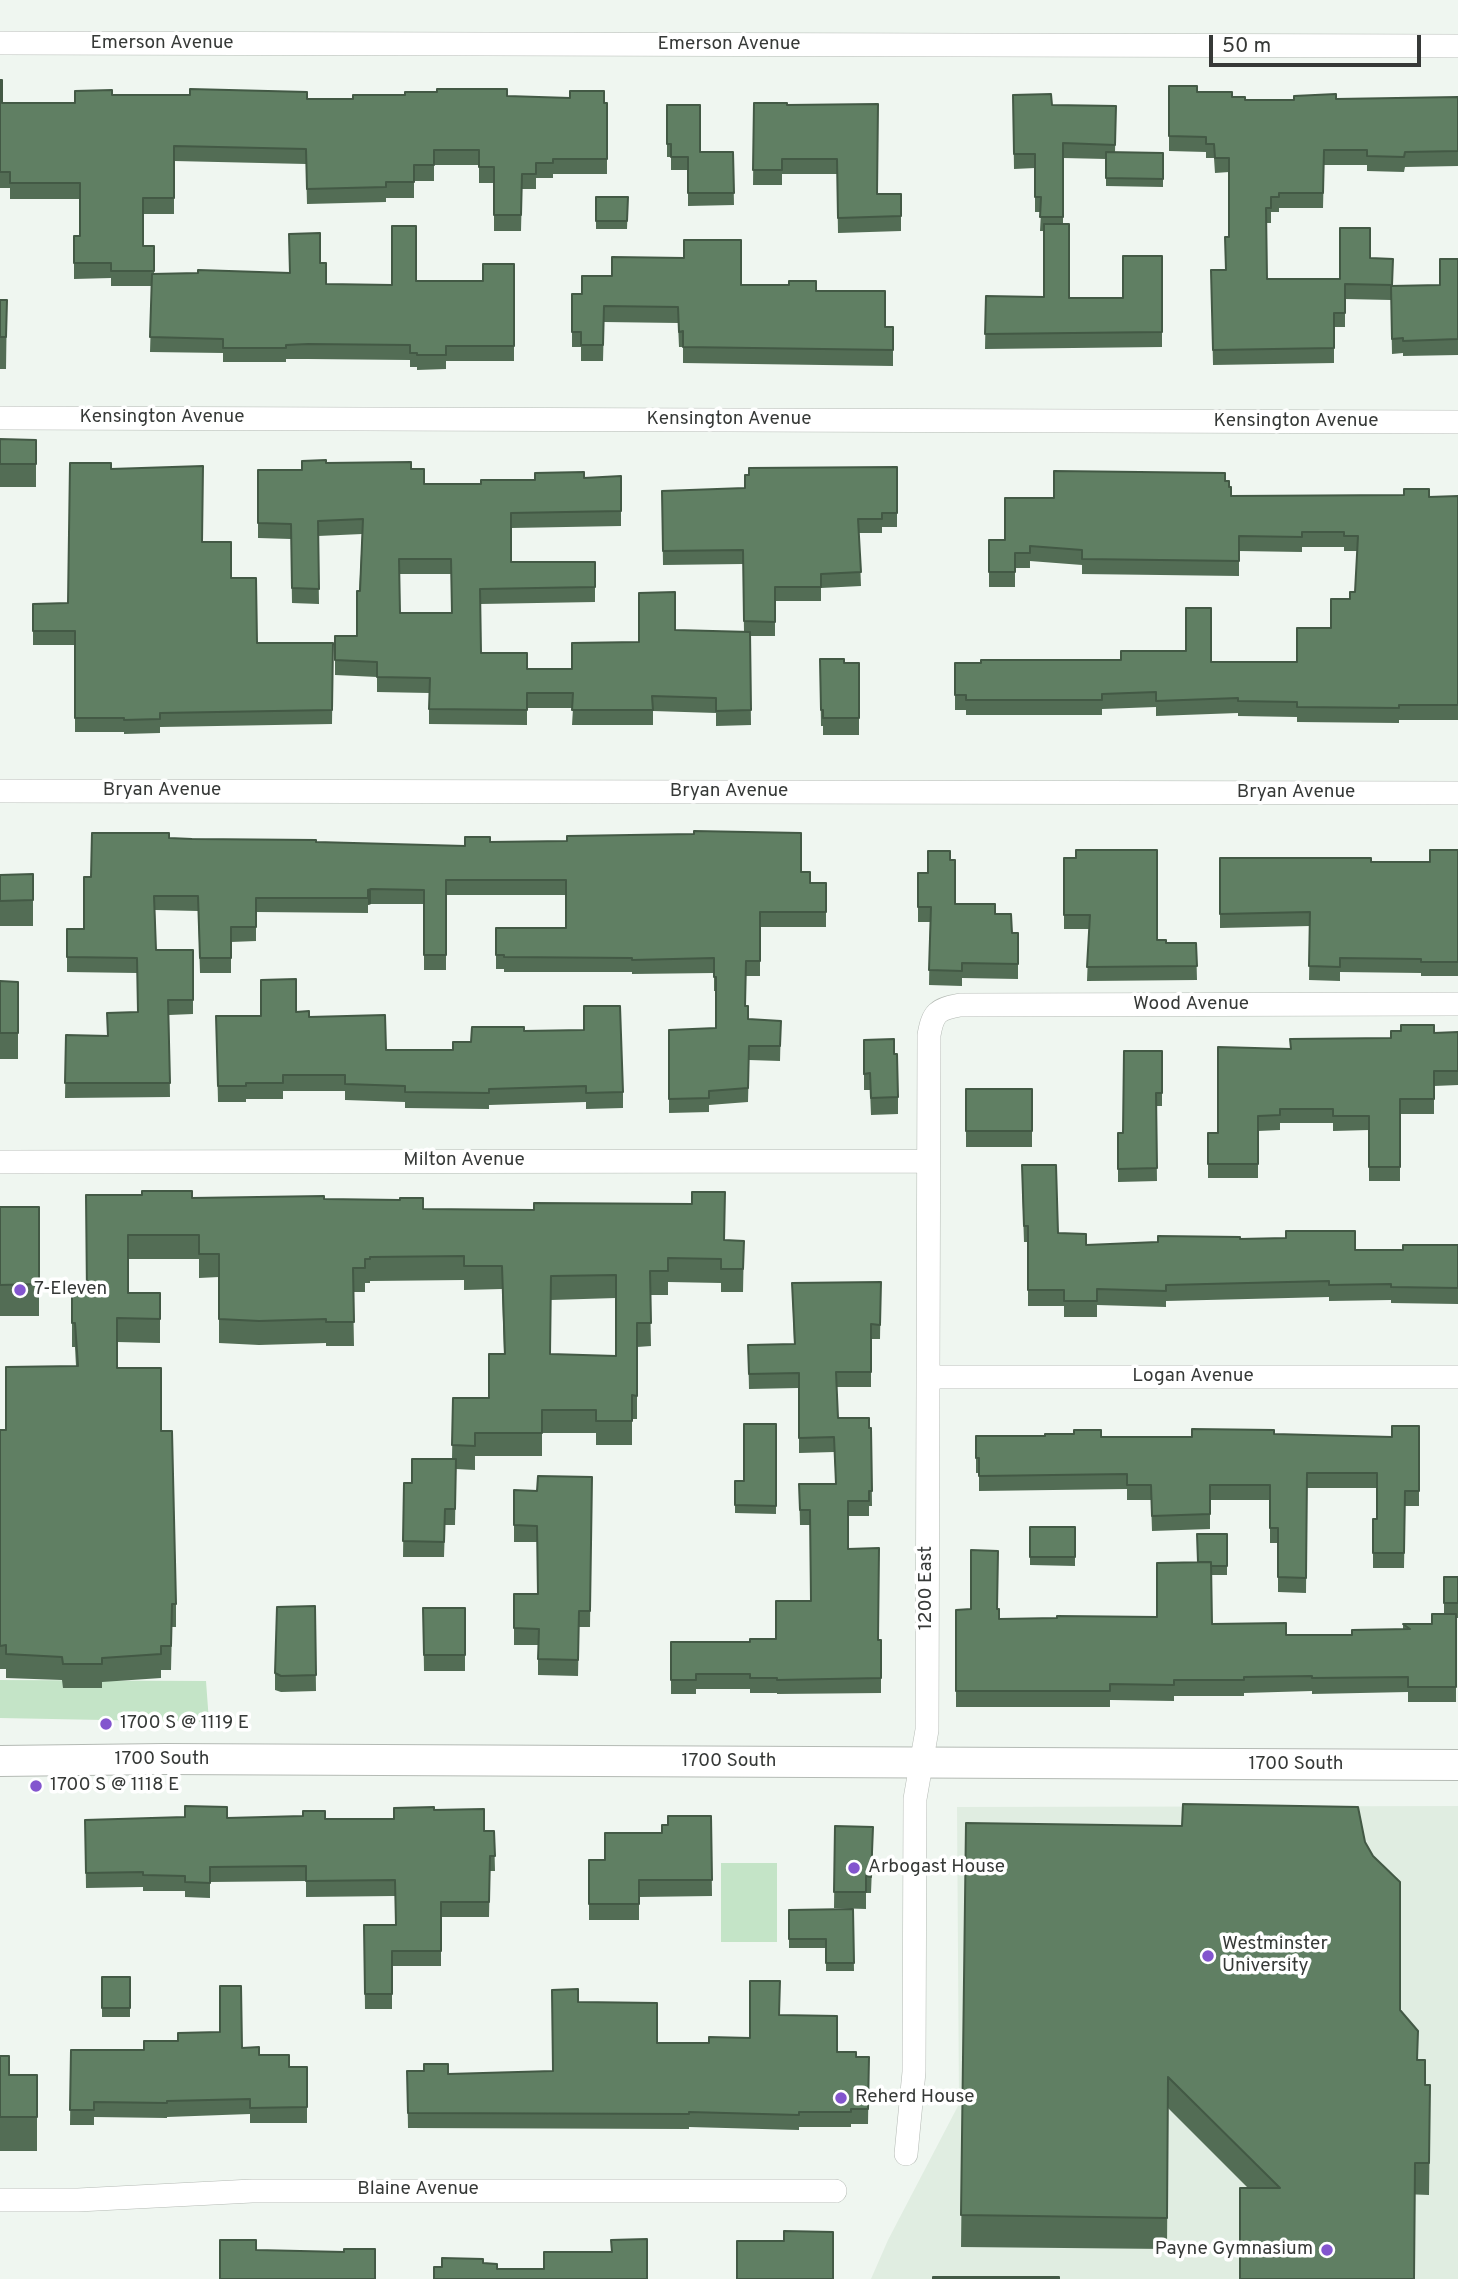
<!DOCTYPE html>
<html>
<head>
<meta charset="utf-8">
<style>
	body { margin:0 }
	#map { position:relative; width:1458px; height:2279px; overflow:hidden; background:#eff6f0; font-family:Overpass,sans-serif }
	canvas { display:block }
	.scale { position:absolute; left:1209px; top:35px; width:212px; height:32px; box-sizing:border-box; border:4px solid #363937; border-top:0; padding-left:9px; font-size:21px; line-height:24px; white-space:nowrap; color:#363937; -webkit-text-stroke:5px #fff; paint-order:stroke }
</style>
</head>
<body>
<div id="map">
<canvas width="1458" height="2279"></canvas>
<div class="scale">50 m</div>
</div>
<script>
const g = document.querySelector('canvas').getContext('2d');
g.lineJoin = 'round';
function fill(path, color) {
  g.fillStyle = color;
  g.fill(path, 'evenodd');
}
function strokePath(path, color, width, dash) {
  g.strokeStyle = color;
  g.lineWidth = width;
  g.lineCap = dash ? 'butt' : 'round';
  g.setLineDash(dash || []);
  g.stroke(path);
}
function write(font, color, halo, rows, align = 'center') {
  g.font = font + ' Overpass,sans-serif';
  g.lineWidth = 7;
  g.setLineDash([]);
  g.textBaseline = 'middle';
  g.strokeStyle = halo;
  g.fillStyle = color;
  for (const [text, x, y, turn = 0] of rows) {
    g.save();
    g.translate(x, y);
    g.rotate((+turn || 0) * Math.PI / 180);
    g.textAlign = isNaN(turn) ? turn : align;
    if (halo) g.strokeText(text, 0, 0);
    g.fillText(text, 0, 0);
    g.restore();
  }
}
fill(new Path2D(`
	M1458,1806V2279H871L888,2240L959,2104L957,1807Z`), '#e0ede1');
fill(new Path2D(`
	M0,1680L206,1681L209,1722L0,1718Z
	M721,1863H777V1942H721Z`), '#c4e4c7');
const minor = new Path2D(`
	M0,43L1458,46
	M0,418L1458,422
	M0,791L1458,793
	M0,1162L927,1161
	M928,1377H1458
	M906,2154L914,2072L915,1799L927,1730L929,1035C933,1013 937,1009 960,1005L1458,1004
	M0,2200H78L252,2191H835`);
const tertiary = new Path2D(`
	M0,1761L165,1759L1458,1765`);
strokePath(minor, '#b4bab4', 24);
strokePath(tertiary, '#b4bab4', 32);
strokePath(minor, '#fff', 23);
strokePath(tertiary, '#fff', 30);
fill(new Path2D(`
	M0,80L2,103H75L112,95L307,99L507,96L607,103V174H553V178H536V189H522L521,231H494V183H479V165H434V181H414V198H386V202L307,204L306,164L174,161V214H143V246H154V274L290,273L320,263L326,284L392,285L416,281H483L514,264V361H446V369L417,370V367H410V360L308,359H286V362H223V353L150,352L152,286H111V278L74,279V236H80V199H10V188H0Z
	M1169,86L1197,92L1232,97L1245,100L1458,97V166L1405,167L1404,172L1367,171V165H1324L1323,208H1279V212H1271V223H1267V279H1340L1370,258L1393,286L1440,285L1458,259V355L1403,356V353L1392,354L1391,300L1345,299V327H1334V363L1213,365L1211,270H1226L1229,237V172L1215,173L1214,158H1206V152L1169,151Z
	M1013,95L1052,105L1116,106L1115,152L1163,153V187L1106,186V159L1063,158V224L1069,298H1123L1162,256V347L985,349L986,296L1044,297V231H1040L1041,212H1035V168L1014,169Z
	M754,103L787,105L878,194H901V231L838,233L837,174H782V185H753Z
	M667,105L700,152H733L734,205L688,206V170H671V157H667Z
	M596,197H628L627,229H596Z
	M741,285L816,291L885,327H893V366L683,363V347H679L678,323L604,322L603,361H581V347H572V294Z
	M0,300H7L6,369H0Z
	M0,439L36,440V487H0Z
	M326,463L411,469L424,484H481L535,480L621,476V526L511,528V562H595V602L480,604L481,653L527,669H572L639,642L675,630L744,632L743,564L663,565L662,491L745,488L897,467V527H882V533H859L861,586L821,588V601H775V636H750L751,725L716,726V713L653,711V725H572L573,708H527V725L429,724V693L377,692V677L335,675V636H357L362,534L318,536L319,604L292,603L291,539L258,538V470H302ZM399,574H451V613H400Z
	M111,469L202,542L231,578L257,643H333L332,724L160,727V733L124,734V732H75V645H33V604L68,603Z
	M1225,481L1229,487L1231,496H1458V720H1399V723L1297,722V717L1238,716V713L1156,716V707L1102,709V715H966V710H955V663L1297,662L1331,628L1355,592L1357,551H1344V547H1302V552L1239,551V576L1082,574V565L1030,561V568H1015V587H989V540H1005L1054,498Z
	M820,659L844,663H859V735H823V726H821Z
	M169,838L465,846L490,842L801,872L810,883H826V927H760V976H746L745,1006L748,1019L781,1021L780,1061L749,1060L748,1102L709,1105V1112L669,1113V1030L716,1028V991H714V973L632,974V972H504V969H496V928H566V895H446V970H424V904H371L368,905V913L256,912V941L231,942V973H200L198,911L155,910L156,950H193V1014L169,1015L170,1097L65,1098L66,1035L108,1036L138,1012L137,973L67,972V929H84L91,877Z
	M1458,850V976H1421V973L1340,972V981L1309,980L1310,926L1220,928V858L1371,862H1430Z
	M1064,858L1157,940L1166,943H1196L1197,980L1087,981L1089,929H1064Z
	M950,860L955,904L995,914L1012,933H1018V979L962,978V986L929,985L930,922H918V873H928Z
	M0,875L33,900V926H0Z
	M0,981L18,982V1059H0Z
	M296,1012L386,1050H453L471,1042L524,1031L623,1092V1108L586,1109V1102L489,1105V1109L405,1108V1102L345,1100V1091H283V1099H246V1102H218L216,1016H261Z
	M1458,1032V1085L1434,1086V1114H1400V1181H1369V1130L1333,1131V1123H1280V1130L1258,1131V1178H1208V1133H1218L1290,1049L1434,1033Z
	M864,1040L894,1054L898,1097V1114L871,1115L870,1090H864Z
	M1162,1051V1106H1156L1157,1181L1118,1182V1133H1123Z
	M966,1089H1032V1147H966Z
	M1022,1181L1058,1233L1086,1245L1240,1239L1355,1250H1403L1458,1245V1304L1391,1303V1300L1329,1301V1297L1166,1301V1307L1097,1305V1317H1064V1306H1028V1242H1024Z
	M86,1195L192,1198L324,1199L724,1240L744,1241L743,1292H721V1283L668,1282V1295H650L651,1346L637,1347V1419H632V1445H596V1433H542V1456H475V1470L456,1469L455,1525H445L444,1557H403L404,1483H412L452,1459L453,1398H489L504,1354L502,1289L464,1290V1280L370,1281V1283H365V1292H353L354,1346H326V1343L259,1345L219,1343V1277L199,1278V1259H128V1293H160V1343L117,1342V1368L161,1431L176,1604V1627H172L171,1670H161V1678L102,1682V1688H63L62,1680L6,1678V1669H0V1430H6L76,1366L75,1347H72V1294H87ZM616,1298V1356L551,1354V1300Z
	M0,1207H39V1316H0Z
	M881,1282L880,1339H871V1387H836L838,1418L871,1428L872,1506H869V1516H848V1549L878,1640H881V1693L777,1694V1693H750V1689H696V1694H671V1642H750L776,1639L811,1601L810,1525H800L799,1484H836L834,1452L799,1453V1388L749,1389L748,1345L794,1344L792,1283Z
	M776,1424V1514L735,1513V1481H744Z
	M1419,1426V1506H1405L1404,1568H1373V1519H1377V1488H1307L1306,1593L1278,1592V1543H1270V1500H1210V1529L1152,1531L1151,1500H1127V1489L979,1491V1473H976V1436L1192,1437L1274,1434L1392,1437Z
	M592,1477L590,1627H579L578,1676L538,1675V1645H514V1594H538L537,1542H514V1490L537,1491Z
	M1030,1527H1075V1566L1030,1565Z
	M1227,1534V1575H1211L1212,1624L1286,1635H1352L1403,1629V1624H1432L1444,1614V1577H1458V1618H1456V1702H1408V1692L1312,1694V1691L1244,1693V1696H1174V1701L1110,1700V1707H956V1610L997,1609L999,1619L1157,1617L1197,1562Z
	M315,1606L316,1691L281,1692L275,1690V1673Z
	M423,1608H465V1671H424Z
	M434,1810L484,1831H494L495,1871H490L489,1917H441V1966H392V2009H365L364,1925H395V1896L306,1897V1881L210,1882V1898L185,1897V1891H143V1887L86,1888L85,1820L227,1818L394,1819Z
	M711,1816L712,1896L639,1897V1920H589V1860H605L662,1833L668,1825Z
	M966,1823L1400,2010L1418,2060L1425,2085L1430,2117L1429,2195L1248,2188L1168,2108L1167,2249L961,2247Z
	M835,1826L873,1843L871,1893H866V1909L834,1908Z
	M853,1909L854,1971H826V1948H789V1910Z
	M102,1977H130V2017H102Z
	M578,2002L657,2043H709L750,2038L779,2015L837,2052L856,2057H869L868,2124H851V2127H799V2130L689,2127V2129L408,2128L407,2071L448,2074L553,2071Z
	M242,2048L289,2067H307V2123H250V2114L167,2117V2118L94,2117V2125H70L71,2050Z
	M0,2056L9,2075H37V2151H0Z`), '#536d55');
fill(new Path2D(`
	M371,889V904L368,905V890Z`), '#435945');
const building = new Path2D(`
	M0,80H2V103H75V91L112,90V95H190V89L307,92V99H353V95H405V92H437V89H507V96L570,98V91H604V103H607V159H553V163H536V174H522L521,215H494V167H479V150H434V165H414V182H386V187L307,189L306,149L174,146V198H143V246H154V271H111V263H74V236H80V183H10V172H0Z
	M1169,86H1197V92H1232V97H1245V100H1294V96L1336,94V99L1458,97V151L1405,152L1404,157L1367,156V150H1324L1323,193H1279V197H1271V208H1266L1267,279H1340V228H1370V258L1393,259L1392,285L1345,284V313H1334V348L1213,350L1211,270H1226L1225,237H1229V158H1215L1214,144H1206V137L1169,136Z
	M1051,94L1052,105L1116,106L1115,145L1063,143V217H1040L1041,197H1035V154H1014L1013,95Z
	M754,103H787V105L878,104L877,194H901V216L838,218L837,159H782V170H753Z
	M667,105H700V152H733L734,193H688V157H671V144H667Z
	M1106,152L1163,153V179L1106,178Z
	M596,197H628L627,221H596Z
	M1044,224H1069V298H1123V256H1162V332L985,334L986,296L1044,297Z
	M392,226H416V281H483V264H514V346H446V355H417V353H410V345L308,344L286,345V348H223V339L150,337L152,274L198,273V270L290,273L289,234L320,233V263H326V284L392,285Z
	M684,240H741V285H789V281H816V291H885V327H893V350L683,347V331L679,332L678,307L604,306L603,345H581V332H572V294H582V276H612V257L684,258Z
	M1440,259H1458V339L1403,341V338L1392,339L1391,286L1440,285Z
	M0,300H7L6,337H0Z
	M0,439L36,440V464H0Z
	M326,460V463L411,462V469H424V484H481V480H535V473L584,472V478L621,476V511L511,513V562H595V587L480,589L481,653H527V669H572V643L639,642V593L675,592V630L750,632L751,710L716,711V698L652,696L653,710H572L573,693H527V710L429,709L430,678L377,677V662L335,660V636H357V591H360L363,519L318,521L319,589L292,588L291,524L258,523V470H302V461ZM399,559H451L452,613H400Z
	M70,463H111V469L203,466L202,542H231V578H256L257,643H333L332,710L160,713V719L124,720V718H75V631H33V604L68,603Z
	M897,467V513H882V519H858L861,572L821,574V587H775V622L744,621L743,550L663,551L662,491L745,488V475H749V468Z
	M1054,471L1225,473V481H1229V487H1231V496L1404,495V489H1429V497L1458,496V705H1399V708L1297,707V702L1238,701V698L1156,701V692L1102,694V700H966V695H955V663H981V660H1121V651H1186V608H1211V662H1297V628H1331V599H1350V592H1355L1358,536H1344V532H1302V537L1239,536V561L1082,559V550L1030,546V553H1015V572H989V540H1005V498H1054Z
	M820,659H844V663H859V718H823V710H821Z
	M694,831L801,833V872H810V883H826V912H760V961H746L745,1006H748V1019L781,1021L780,1046H749L748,1088L709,1091V1098L669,1099V1030L716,1028V977H714V958L632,960V958L504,957V955H496V928H566V880H446V955H424V890L371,889L368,890V898H256V927H231V958H200L198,896H154L156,950H193V1000H168L170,1083H65L66,1035L108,1036L107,1013L138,1012L137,958L67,957V929H84V877H91L92,833H169V838L192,839L316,840V842L465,846V837H490V842L567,841V836L694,834Z
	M1076,850H1157V940H1166V943H1196L1197,966L1087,967L1090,915H1064V858H1076Z
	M1430,850H1458V962H1421V959L1340,958V967L1309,966L1310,912L1220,914V858H1371V862H1430Z
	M928,851H950V860H955V904H995V914H1011L1012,933H1018V964L962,963V971L929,970L931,907H918V873H928Z
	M33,874V900L0,901V875Z
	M296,979V1012L309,1011V1017L385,1015L386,1050H453V1042H471L472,1027H524V1031L584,1030V1006H620L623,1092L586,1093V1086L489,1089V1093L405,1092V1086L345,1084V1075H283V1083H246V1086H218L216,1016H261V980Z
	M0,981L18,982V1033H0Z
	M1401,1025H1434V1033L1458,1032V1071H1434V1099H1400V1167H1369V1116H1333V1109H1280V1115L1258,1116V1164H1208V1133H1218V1047L1291,1049L1290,1039L1391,1038V1031H1401Z
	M894,1039V1054H897L898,1097L871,1098L870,1073L864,1074V1040Z
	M1124,1051H1162V1093H1156L1157,1168L1118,1169V1133H1123Z
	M966,1089H1032V1131H966Z
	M1022,1165H1056L1058,1233L1086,1234V1245L1158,1242V1236L1240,1237V1239L1286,1238V1231H1355V1250H1403V1245H1458V1288L1391,1287V1284L1329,1285V1281L1166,1285V1291L1097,1289V1301H1064V1290H1028V1226H1024Z
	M142,1191H192V1198L324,1196V1199L400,1200V1198H423V1209L534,1210V1203L692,1204V1192H725L724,1240L744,1241L743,1269H721V1259L668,1258V1271H650L651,1323H637V1396L632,1395V1421H596V1410H542V1433H475V1446L452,1445L453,1398H489V1354H505L502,1266H464V1256L370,1257V1259H365V1268H353L354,1322H326V1319L259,1321L219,1319V1254H199V1235H128V1293H160V1319L117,1318V1368H161V1431H172L176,1604H172L171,1646H161V1654L102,1658V1664H63L62,1657L6,1654V1645L0,1646V1430H6V1367L78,1366L75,1323H72V1294H87L86,1195H142ZM616,1275V1356L550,1354L551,1276Z
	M0,1207H39V1284L0,1285Z
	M881,1282L880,1325L871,1324V1372H836L838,1418H869V1428H871L872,1491H869V1501H848V1549L879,1548L878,1640H881V1678L777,1680V1678H750V1674H696V1680H671V1642H750V1639H776V1601H811L810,1510H800L799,1484H836L834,1437L799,1438V1373L749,1374L748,1345L795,1344L792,1283Z
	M744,1424H776V1506L735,1505V1481H744Z
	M1392,1426H1419V1491H1405L1404,1553H1373V1519H1377V1473H1307L1306,1578L1278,1577V1528H1270V1485H1210V1514L1152,1516L1151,1485H1127V1474L979,1476V1458H976V1436H1045V1434H1074V1430H1101V1437H1192V1429L1274,1430V1434L1392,1437Z
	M412,1459H456L455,1509H445L444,1542L403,1541L404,1483H412Z
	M538,1476L592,1477L590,1611H579L578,1660L538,1659L539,1629L514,1628V1594H538L537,1526L514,1525V1490L537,1491Z
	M1030,1527H1075V1557H1030Z
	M1197,1534H1227V1566H1211V1562H1198Z
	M971,1550L998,1551L997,1609H999V1619L1057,1618V1616L1157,1617V1563L1211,1562L1212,1624L1286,1623V1635H1352V1630L1410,1629L1403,1624H1432V1614H1456V1687H1408V1677L1312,1678V1676L1244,1677V1680H1174V1685L1110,1684V1691H956V1610L971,1609Z
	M1444,1577H1458V1603H1444Z
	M315,1606L316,1675L281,1676L275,1673L277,1607Z
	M423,1608H465V1655H424Z
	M1183,1804L1358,1807L1365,1842L1373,1856L1400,1882V2010L1418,2031L1417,2060H1425V2085H1430L1429,2163H1415L1414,2279H1240V2188H1280L1168,2077L1167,2218L961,2215L966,1823L1182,1826Z
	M185,1806L227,1807V1818L303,1816V1811H325V1819H394V1808L434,1807V1810L484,1809V1831H494L495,1856H490L489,1902H441V1951H392V1994H365L364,1925H396L395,1880L306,1881V1866L210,1867V1883L185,1882V1876L143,1875V1872L86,1873L85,1820L185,1817Z
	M668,1816H711L712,1880H639V1904H589V1860H605V1833H662V1825H668Z
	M835,1826L873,1827L871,1877L866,1876V1892H834Z
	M853,1909L854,1963H826V1939H789V1910Z
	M102,1977H130V2008H102Z
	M750,1981H780L779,2015L837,2016V2052H856V2057H869L868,2109H851V2112H799V2115L689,2112V2114L408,2113L407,2071H424V2064H448V2074L553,2071L552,1990L578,1989V2002L657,2003V2043H709V2037L750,2038Z
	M220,1986H241L242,2048L259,2047V2055H289V2067H307V2107L250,2108V2099L167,2101V2103L94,2102V2110H70L71,2050H144V2041H178V2033L220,2032Z
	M0,2056H9V2075H37V2117H0Z
	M784,2231L833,2232V2279H737V2241H784Z
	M647,2239V2279H434V2267H442V2258L483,2259V2263L497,2264V2269H544V2252H612L611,2240Z
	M220,2240H256V2250L344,2252V2249H375V2279H220Z
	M933,2277H1059V2279H933Z`);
fill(building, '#607f63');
strokePath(building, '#435945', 2);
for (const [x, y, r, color] of [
	[20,1290,7,"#8355ce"],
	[106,1724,7,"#8355ce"],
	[36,1786,7,"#8355ce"],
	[854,1868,7,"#8355ce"],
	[1208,1956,7,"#8355ce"],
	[841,2098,7,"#8355ce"],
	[1327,2250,7,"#8355ce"]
]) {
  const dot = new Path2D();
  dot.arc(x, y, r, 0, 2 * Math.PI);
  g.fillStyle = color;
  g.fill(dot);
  strokePath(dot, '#fff', 2.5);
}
write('19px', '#363937', '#fff', [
	["Emerson Avenue",162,44],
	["Emerson Avenue",729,45],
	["Kensington Avenue",162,418],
	["Kensington Avenue",729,420],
	["Kensington Avenue",1296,422],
	["Bryan Avenue",162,791],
	["Bryan Avenue",729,792],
	["Bryan Avenue",1296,793],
	["Wood Avenue",1191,1005],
	["Milton Avenue",464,1161],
	["Logan Avenue",1193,1377],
	["1200 East",927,1588,-90],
	["1700 South",162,1760],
	["1700 South",729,1762],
	["1700 South",1296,1765],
	["Blaine Avenue",418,2190]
]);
write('19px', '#363937', '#fff', [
	["7-Eleven",34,1290],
	["1700 S @ 1119 E",120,1724],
	["1700 S @ 1118 E",50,1786],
	["Arbogast House",868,1868],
	["Westminster",1222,1945],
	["University",1222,1967],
	["Reherd House",855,2098],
	["Payne Gymnasium",1313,2250,"right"]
], 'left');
</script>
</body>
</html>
